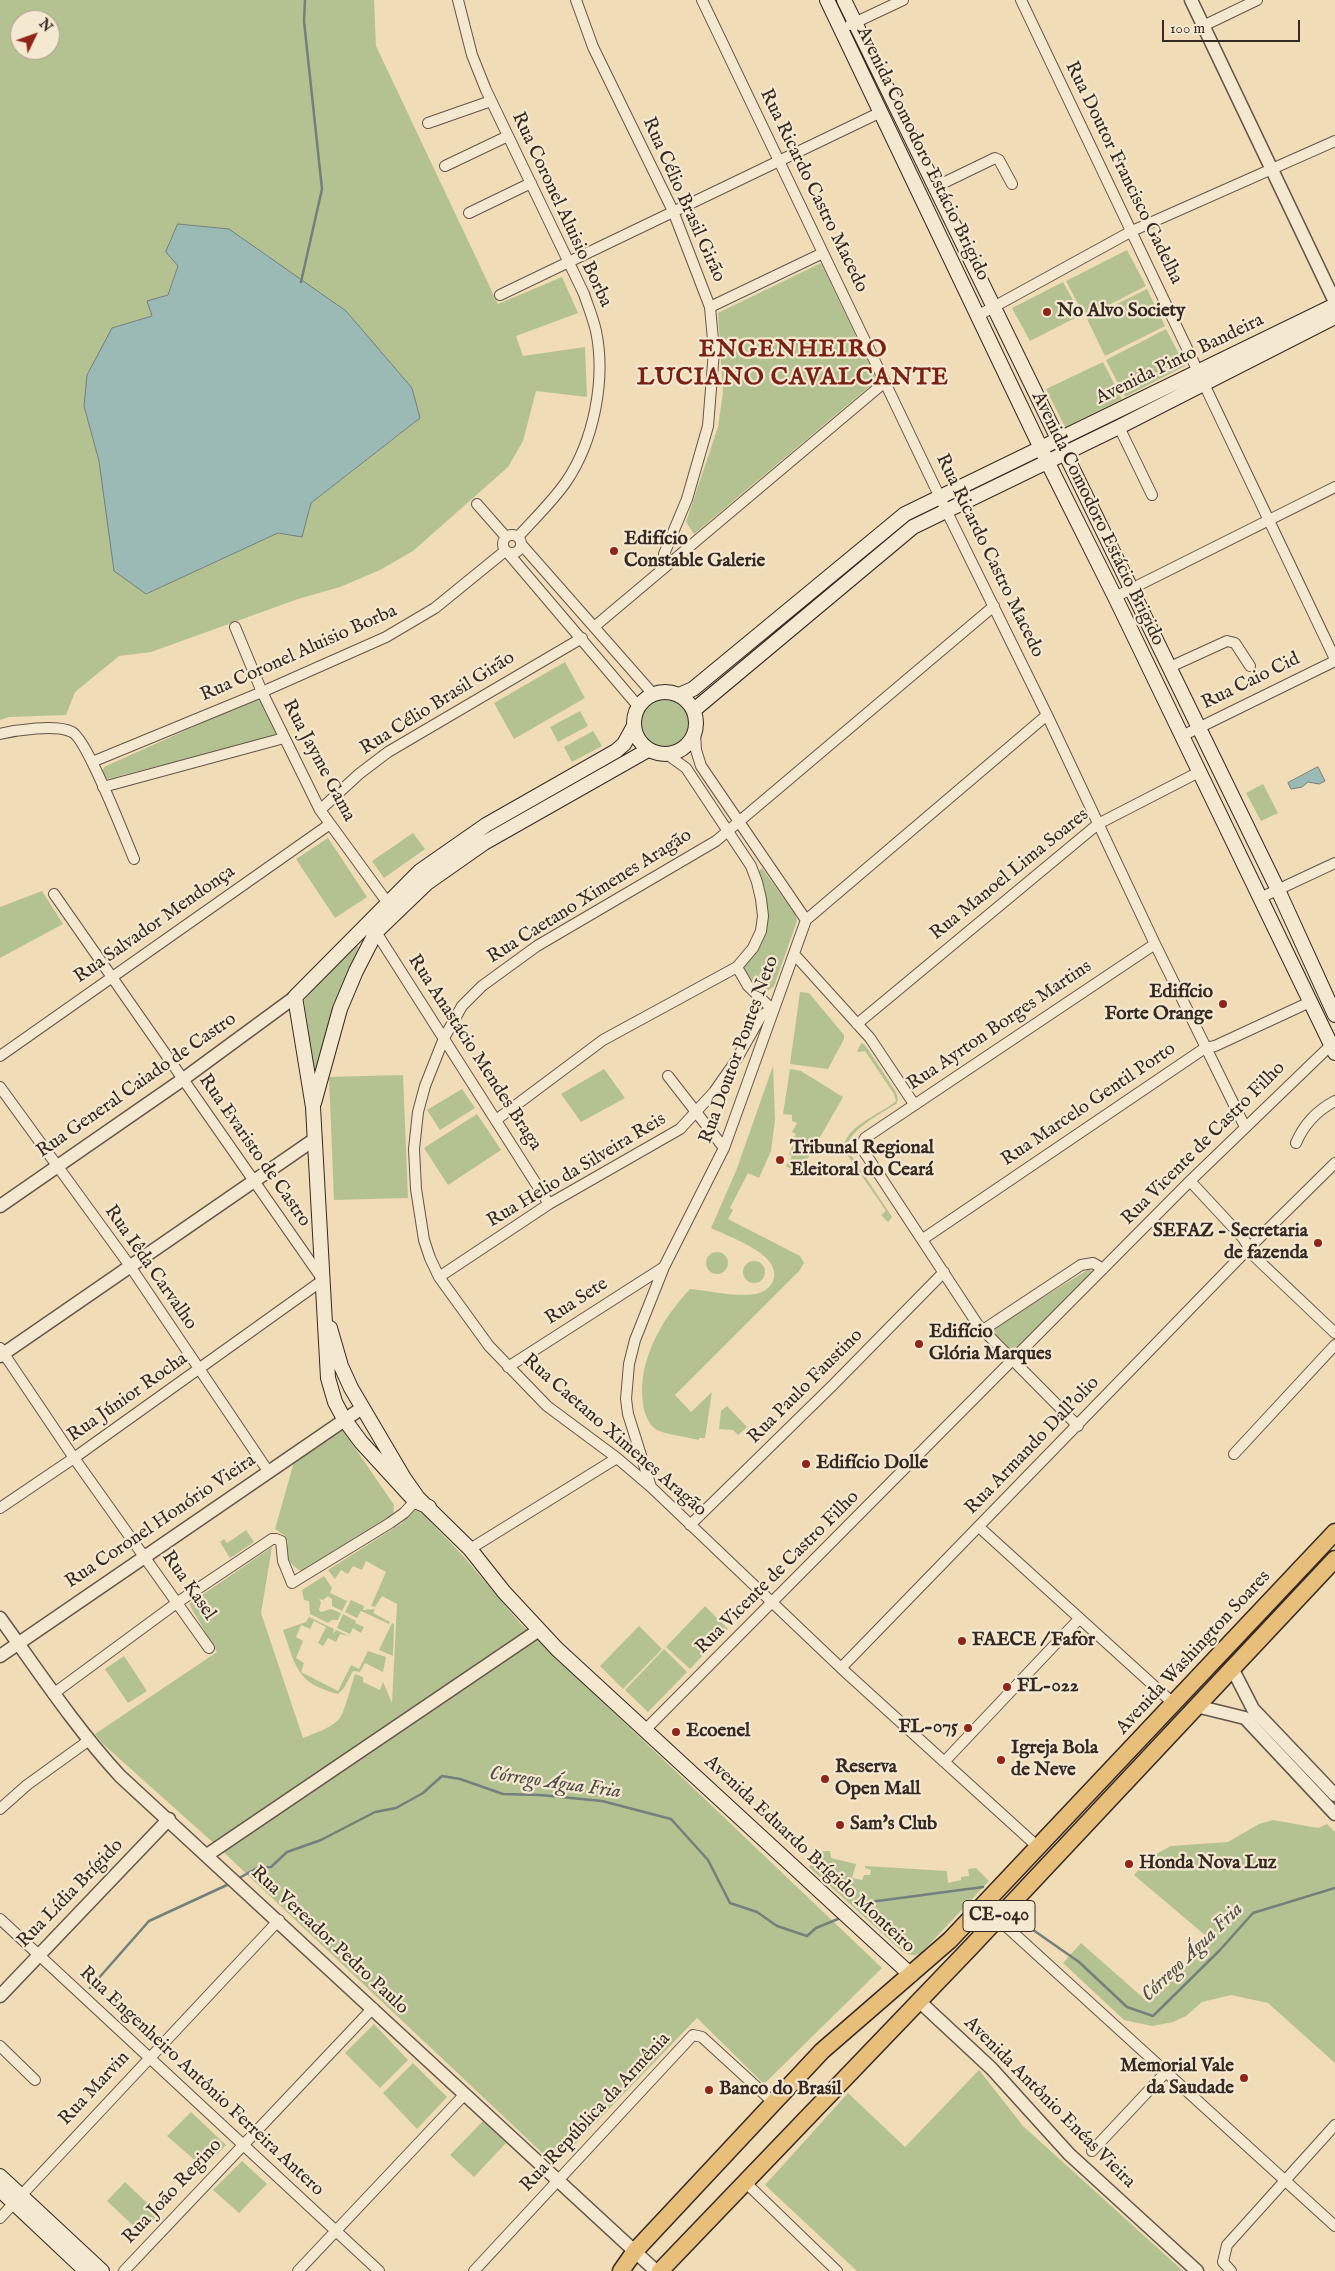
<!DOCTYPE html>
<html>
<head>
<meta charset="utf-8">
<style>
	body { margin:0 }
	#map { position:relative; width:1335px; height:2271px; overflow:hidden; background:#f0dcb6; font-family:"IM FELL English",serif }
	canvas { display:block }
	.north { position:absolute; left:10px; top:10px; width:50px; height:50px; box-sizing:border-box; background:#f5e8d0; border:1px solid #a89c8b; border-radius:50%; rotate:48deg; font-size:14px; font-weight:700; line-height:20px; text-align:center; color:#352923 }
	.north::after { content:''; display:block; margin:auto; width:18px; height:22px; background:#8f2418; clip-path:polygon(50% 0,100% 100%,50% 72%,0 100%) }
	.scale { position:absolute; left:1162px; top:20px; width:138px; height:22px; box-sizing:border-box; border:2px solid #352923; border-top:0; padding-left:6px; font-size:15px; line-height:18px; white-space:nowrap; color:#352923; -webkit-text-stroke:4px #f5e8d0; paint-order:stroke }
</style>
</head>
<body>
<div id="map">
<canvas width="1335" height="2271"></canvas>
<div class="north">N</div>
<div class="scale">100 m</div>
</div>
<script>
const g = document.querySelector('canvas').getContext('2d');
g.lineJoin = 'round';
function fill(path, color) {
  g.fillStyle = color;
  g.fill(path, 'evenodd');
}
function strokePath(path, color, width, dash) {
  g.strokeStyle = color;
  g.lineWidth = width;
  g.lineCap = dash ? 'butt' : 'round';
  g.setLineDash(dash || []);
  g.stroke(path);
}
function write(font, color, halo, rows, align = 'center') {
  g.font = font + ' "IM FELL English",serif';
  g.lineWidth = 4.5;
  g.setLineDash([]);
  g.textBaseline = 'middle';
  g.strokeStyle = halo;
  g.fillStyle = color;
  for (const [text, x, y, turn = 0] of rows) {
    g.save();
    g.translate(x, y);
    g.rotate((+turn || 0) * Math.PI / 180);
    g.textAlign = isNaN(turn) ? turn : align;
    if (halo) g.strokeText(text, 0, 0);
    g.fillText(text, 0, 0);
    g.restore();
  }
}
fill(new Path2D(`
	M0,0H374L376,46L498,304L562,277L578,313L516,336L523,356L585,347L587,397L536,391L523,441L508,467L413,551L380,570L340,587L298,599L151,652L119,656L75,692L66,715L9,717L0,720ZM20,20H50V50H20ZM178,266L420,418L311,503L302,536L278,533L146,594L99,461L84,406L112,328L153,316L168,295Z
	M1127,250L1146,286L1085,317L1066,281Z
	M821,263L877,380L694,534L686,522L718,427L723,392L718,313Z
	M1063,282L1081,315L1030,341L1012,308Z
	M1147,289L1165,326L1105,356L1087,319Z
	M1166,329L1185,366L1125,397L1106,360Z
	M1103,362L1122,399L1065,427L1046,389Z
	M565,662L585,698L514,739L494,703Z
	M639 722a25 25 0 1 1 50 0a25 25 0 1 1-50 0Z
	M255,699L260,700L277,732L274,736L108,779L104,778L102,773L104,767Z
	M580,711L588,726L558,742L550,727Z
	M593,731L602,746L572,762L564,747Z
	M1263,784L1278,813L1261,821L1246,793Z
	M413,833L425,849L384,878L372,861Z
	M328,838L367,897L335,918L296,859Z
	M762,868L796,916L797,921L774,986L766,992L757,987L744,969C746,960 756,952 761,943C774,920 765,894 759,871Z
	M42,891L63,924L0,958V907Z
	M355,945L359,947L332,1012L314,1078L304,1000Z
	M800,992L809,993L844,1035V1039L828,1069L790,1064Z
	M861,1043L865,1045L896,1092L898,1100L896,1104C882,1113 846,1131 847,1149L892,1217L888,1222L881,1215L886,1211L844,1150C842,1127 881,1114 896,1101L894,1094L865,1051L857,1052Z
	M773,1066L775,1120L771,1151L759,1178L748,1173L730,1208L733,1210L728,1219L800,1256L804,1263L799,1271L675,1395L691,1412L712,1392L705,1438H699V1440C688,1437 667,1435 657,1430C649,1426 644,1412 643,1404C637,1361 662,1319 690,1289C710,1291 735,1297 755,1294C763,1293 770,1288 773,1281C784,1255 729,1237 711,1228L736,1171Z
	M604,1069L625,1098L581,1122L561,1094Z
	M790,1069L801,1071L843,1097L803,1167L796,1163L793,1170L786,1166L792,1156L789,1154L793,1145L790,1143L796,1134L792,1132L797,1123L792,1121V1115L783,1114Z
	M403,1075L408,1198L334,1200L329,1077Z
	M462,1089L475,1108L440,1130L427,1110Z
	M477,1114L501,1150L448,1185L424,1148Z
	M706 1263a11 11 0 1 1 22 0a11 11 0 1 1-22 0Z
	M743 1272a11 11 0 1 1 22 0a11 11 0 1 1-22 0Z
	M1089,1269L1095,1274L1013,1353L991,1330Z
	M727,1406L747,1427L738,1435L733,1430L719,1429L721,1411Z
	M340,1426L394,1505L393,1516L301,1571C288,1564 285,1555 288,1541L285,1536L275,1529L294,1462Z
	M415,1510L421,1512L464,1557L520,1623L882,1968L764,2084L697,2018L555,2165L218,1847L103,1744L95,1734L217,1652L189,1604L272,1547L261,1613L303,1738C313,1734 331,1728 339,1719C344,1714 352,1683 355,1674L363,1677V1682L380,1690L383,1682L392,1703L397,1604L382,1596L375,1607L371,1606L386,1572L366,1561L362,1570L353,1566L348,1574L341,1570L335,1579L328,1570L402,1523L408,1514Z
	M246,1530L254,1542L230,1558L220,1542L224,1539L227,1543Z
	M324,1576L332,1588L330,1593L347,1601L342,1611L332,1606V1599L328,1596L323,1600L319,1599L321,1602L319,1610L321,1612L331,1609L341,1613L338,1620H332L328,1623L310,1614L309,1601L304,1600L302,1590Z
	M351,1600L364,1606L363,1610L375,1609L373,1613L390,1622L389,1624L361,1611L357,1618L345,1612Z
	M705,1606L728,1629L690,1669L666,1647Z
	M343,1614L356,1621L355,1623L364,1627L361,1633L353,1628L350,1634L337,1628Z
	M309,1617L334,1629L333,1634L336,1630L349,1636L340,1634L336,1642L328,1638L323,1646L318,1643L326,1627L314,1621L310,1629L301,1625L296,1637L303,1641L296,1658L304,1663L301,1672L338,1691L351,1665L359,1669L368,1651L386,1657L383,1672L365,1663L360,1672L353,1671L344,1688L338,1694C296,1683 296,1667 283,1630L306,1622Z
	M392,1623L394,1624L393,1656L379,1650Z
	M639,1626L662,1649L623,1689L600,1666Z
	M664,1649L687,1672L648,1712L625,1690Z
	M124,1656L147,1691L128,1703L105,1669Z
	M1273,1820L1318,1828L1327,1824L1335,1832V2063L1268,2003L1231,1995L1202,2002L1186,2016L1173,2022L1152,2026L1124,2020L1063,1963L1081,1943L1149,2003L1212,1941L1134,1875L1147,1859L1171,1846L1228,1842L1259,1824Z
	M823,1851H830L831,1858L856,1864L852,1878L862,1880L864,1875H870L871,1870L865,1868V1866L947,1871L948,1883L961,1880V1877L969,1876L968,1869L976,1868L989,1881L922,1952C915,1957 910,1955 903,1952L809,1867Z
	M374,2024L408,2060L380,2088L345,2053Z
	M413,2063L447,2097L417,2129L383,2093Z
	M979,2070L1023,2126L1183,2271H857L765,2185L848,2093L905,2147Z
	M191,2112L226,2145L204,2168L167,2136Z
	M483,2121L506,2143L474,2177L450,2155Z
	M242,2161L267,2184L239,2213L213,2190Z
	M125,2182L159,2214L142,2234L107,2201Z`), '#b4c292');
const water = new Path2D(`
	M178,224L229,229L346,311L412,388L420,418L311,503L302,537L278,533L146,594L114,571L99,461L84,406L87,375L112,328L152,316L147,301L168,295L178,266L166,252Z
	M1318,767L1325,781L1319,784L1308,782L1302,787L1291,789L1288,783Z`);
fill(water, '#9cbab5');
strokePath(water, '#73807b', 1);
strokePath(new Path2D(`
	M301,282L322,189L304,21L305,0
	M241,1877L257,1868L271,1867L287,1852L321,1840L375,1812L396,1808L423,1793L442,1776L460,1779L503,1794L540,1795L602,1801L671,1819L708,1860L730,1903L757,1912L777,1926L807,1936L816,1928L838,1919
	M870,1902L983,1887
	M1012,1913L1026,1925L1079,1962L1127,2007L1153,2016L1220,1950L1253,1913L1335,1888
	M90,1988L149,1921L227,1885`), '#73807b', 2.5);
const minor = new Path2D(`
	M458,0L472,55L486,90L584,294C588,306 593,318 596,331C606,379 594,441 566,482C552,502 534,519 518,537
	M576,0L593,47L673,211L710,307L714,351L708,426L687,499L664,554L666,565
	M702,0L946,510L1047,715L1155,944L1245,1127
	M1021,0L1335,659
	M850,25L903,0
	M1203,26L1257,0
	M428,123L491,101
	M445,166L508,136
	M935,187L995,158L999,160L1012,184
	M469,213L531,183
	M500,295L881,112
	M710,307L823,253
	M979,315L1132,231L1335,141
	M1119,427L1152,495
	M477,504L506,537
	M503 544a9 9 0 1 1 18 0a9 9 0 1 1-18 0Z
	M521,544L653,694
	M508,553L638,706
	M1115,597L1335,487
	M994,606L716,841L537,946L482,986L462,1006L444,1038L425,1086L418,1112L414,1149L416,1189L424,1240L430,1258L439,1277L489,1346L547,1406L617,1458L651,1487L841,1668L1038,1847
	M235,627L262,692L320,810L387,902
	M594,627L885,382
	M1170,667L1227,641L1235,643L1250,666
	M695,733L696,750L701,766L806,920
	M0,734C17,730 56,724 72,732C87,739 125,838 134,859
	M1182,736L1335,661
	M92,762L262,692L386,637L435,608L505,551
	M103,787L284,738
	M320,810L359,774L388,752L582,638
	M1260,898L1335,863
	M374,929L549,1204
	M794,954L870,1038L914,1104
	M737,967L748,986L772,1009
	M857,1024L1098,824L1199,772
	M0,1056L330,824
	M668,1076L724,1148
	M0,1087L130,1266L268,1471
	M496,1120L603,1040L737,967L753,948L761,931L763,916L761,899L757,882L751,866L686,768L668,755
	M1296,1143C1304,1124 1316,1111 1335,1101
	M1190,1181L1243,1238L1255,1257L1335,1333
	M923,1239L1205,1048L1215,1046L1310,1002
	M439,1277L549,1204L680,1129L714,1092L735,1062L761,1016L772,1009
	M983,1330L1081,1265L1093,1263L1103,1269
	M0,1348L74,1458L209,1648
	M508,1367L664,1267
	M1078,1426L978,1325L863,1150L862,1144L865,1138L1155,944
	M1234,1454L1335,1345
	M651,1487L628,1414L626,1399L629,1364L635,1340L664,1267L724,1148L806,920L1047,715
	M0,1508L74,1458L323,1280L54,894
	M690,1525L833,1385L944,1272
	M979,1527L1174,1704
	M470,1549L617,1458
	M841,1668L1249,1248L1335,1163
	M53,1694L178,1602L272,1539H276L281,1541L283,1561L292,1583L390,1523L404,1513L418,1498
	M645,1730L1190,1181L1331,1045
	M944,1762L1079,1619
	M0,1809L27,1785L88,1741
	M997,1918L1335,2226
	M0,1919L379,2271
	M0,2046L35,2080
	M1092,2151L1167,2071
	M745,2182L837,2271
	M0,2218L279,1920
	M124,2271L373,2008
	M298,2271L465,2094
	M474,2271L693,2035L702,2037L773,2102
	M1231,2271L1223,2262L1227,2245L1335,2125`);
const tertiary = new Path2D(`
	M1191,0L1335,302
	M0,1206L182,1080L295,997
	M0,1356L315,1139
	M0,1618C39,1672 75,1727 120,1776L656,2271
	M0,1656L362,1408
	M1232,1668L1253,1709L1335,1795
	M1196,1706L1245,1718L1335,1814
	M207,1855L539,1630
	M0,1996L169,1819
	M919,2001L992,2069L1069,2154L1197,2271`);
const secondary = new Path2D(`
	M827,0L1047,461L1115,597L1335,1053
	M844,0L1278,890L1335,1015
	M634 723a31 31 0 1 1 62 0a31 31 0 1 1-62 0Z
	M679,695L693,689L905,514L1335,305
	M694,710L913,527L1119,427L1335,317
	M314,1103L340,1009L356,971L376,932L427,883L484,843L648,750
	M330,1328L341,1366L351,1388L404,1478L418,1498L470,1549L504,1592L557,1649L911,1975
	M429,1507L415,1501L361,1442L344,1419L335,1402L328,1378L313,1107L295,997L420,871L486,825L616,751L624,744L634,726
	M0,2176L102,2271
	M0,2190L86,2271`);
const trunk = new Path2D(`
	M621,2271L635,2251L822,2051L950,1940L1335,1532
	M660,2271L971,1947L1335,1559`);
strokePath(minor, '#645648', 12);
strokePath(tertiary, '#645648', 15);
strokePath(secondary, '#352923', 16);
strokePath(trunk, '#352923', 19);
strokePath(minor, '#f5e8d0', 10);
strokePath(tertiary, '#f5e8d0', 12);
strokePath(secondary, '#f5e8d0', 14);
strokePath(trunk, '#e8be7b', 16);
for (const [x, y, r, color] of [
	[1047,312,5,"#8f2418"],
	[614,551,5,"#8f2418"],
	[1223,1004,5,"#8f2418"],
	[780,1160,5,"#8f2418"],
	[1318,1243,5,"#8f2418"],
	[919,1344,5,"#8f2418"],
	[806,1464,5,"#8f2418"],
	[962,1641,5,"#8f2418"],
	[1007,1687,5,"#8f2418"],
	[968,1728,5,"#8f2418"],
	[676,1732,5,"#8f2418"],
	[1001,1760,5,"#8f2418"],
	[825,1779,5,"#8f2418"],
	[840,1825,5,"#8f2418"],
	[1129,1864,5,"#8f2418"],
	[1244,2078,5,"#8f2418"],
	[709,2090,5,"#8f2418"]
]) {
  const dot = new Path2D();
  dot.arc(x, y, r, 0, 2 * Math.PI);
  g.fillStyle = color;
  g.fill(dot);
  strokePath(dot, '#f5e8d0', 2);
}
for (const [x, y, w] of [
	[999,1916,72]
]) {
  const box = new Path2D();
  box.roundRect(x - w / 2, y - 15.5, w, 31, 4);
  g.fillStyle = '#f5e8d0';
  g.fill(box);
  strokePath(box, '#352923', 1);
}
write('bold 18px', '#352923', null, [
	["CE-040",999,1916]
]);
write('19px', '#352923', '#f5e8d0', [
	["Avenida Comodoro Estácio Brigido",922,154,64],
	["Rua Doutor Francisco Gadelha",1123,173,64],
	["Rua Ricardo Castro Macedo",813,191,64],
	["Rua Célio Brasil Girão",683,200,66],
	["Rua Coronel Aluisio Borba",561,210,65],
	["Avenida Pinto Bandeira",1180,360,-26],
	["Avenida Comodoro Estácio Brigido",1097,519,64],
	["Rua Ricardo Castro Macedo",989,556,64],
	["Rua Coronel Aluisio Borba",299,654,-24],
	["Rua Caio Cid",1251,682,-26],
	["Rua Célio Brasil Girão",438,704,-32],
	["Rua Jayme Gama",318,761,62],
	["Rua Manoel Lima Soares",1010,875,-39],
	["Rua Caetano Ximenes Aragão",590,897,-32],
	["Rua Salvador Mendonça",155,925,-35],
	["Rua Ayrton Borges Martins",1000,1026,-34],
	["Rua Doutor Pontes Neto",740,1050,-70],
	["Rua Anastácio Mendes Braga",474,1053,57],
	["Rua General Caiado de Castro",137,1086,-35],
	["Rua Marcelo Gentil Porto",1089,1105,-34],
	["Rua Vicente de Castro Filho",1204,1144,-45],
	["Rua Evaristo de Castro",254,1151,55],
	["Rua Helio da Silveira Reis",577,1171,-31],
	["Rua Iêda Carvalho",150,1268,55],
	["Rua Sete",577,1302,-33],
	["Rua Paulo Faustino",806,1387,-45],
	["Rua Júnior Rocha",128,1398,-35],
	["Rua Caetano Ximenes Aragão",614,1436,41],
	["Rua Armando Dall'olio",1033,1446,-46],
	["Rua Coronel Honório Vieira",161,1522,-34],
	["Rua Vicente de Castro Filho",778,1573,-45],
	["Rua Kasel",188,1586,55],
	["Avenida Washington Soares",1194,1653,-47],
	["Avenida Eduardo Brígido Monteiro",809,1855,43],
	["Rua Lídia Brígido",71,1894,-46],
	["Rua Vereador Pedro Paulo",329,1941,43],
	["Rua Engenheiro Antônio Ferreira Antero",201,2082,43],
	["Rua Marvin",95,2089,-47],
	["Avenida Antônio Enéas Vieira",1049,2103,45],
	["Rua República da Armênia",596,2113,-47],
	["Rua João Regino",173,2192,-47]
]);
write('bold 19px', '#352923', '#f5e8d0', [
	["No Alvo Society",1057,312],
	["Edifício",624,540],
	["Constable Galerie",624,562],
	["Edifício",1213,993,"right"],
	["Forte Orange",1213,1015,"right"],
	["Tribunal Regional",790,1149],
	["Eleitoral do Ceará",790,1171],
	["SEFAZ - Secretaria",1308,1232,"right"],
	["de fazenda",1308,1254,"right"],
	["Edifício",929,1333],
	["Glória Marques",929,1355],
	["Edifício Dolle",816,1464],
	["FAECE / Fafor",972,1641],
	["FL-022",1017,1687],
	["FL-075",958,1728,"right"],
	["Ecoenel",686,1732],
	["Igreja Bola",1011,1749],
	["de Neve",1011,1771],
	["Reserva",835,1768],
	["Open Mall",835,1790],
	["Sam's Club",850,1825],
	["Honda Nova Luz",1139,1864],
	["Memorial Vale",1234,2067,"right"],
	["da Saudade",1234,2089,"right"],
	["Banco do Brasil",719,2090]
], 'left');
write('italic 20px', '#4f4d48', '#f5e8d0', [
	["Córrego Água Fria",555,1784,8],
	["Córrego Água Fria",1193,1953,-44]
]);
g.letterSpacing = '1px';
write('bold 24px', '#7a1f14', '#f5e8d0', [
	["ENGENHEIRO",793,351],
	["LUCIANO CAVALCANTE",793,379]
]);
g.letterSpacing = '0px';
</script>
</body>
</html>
